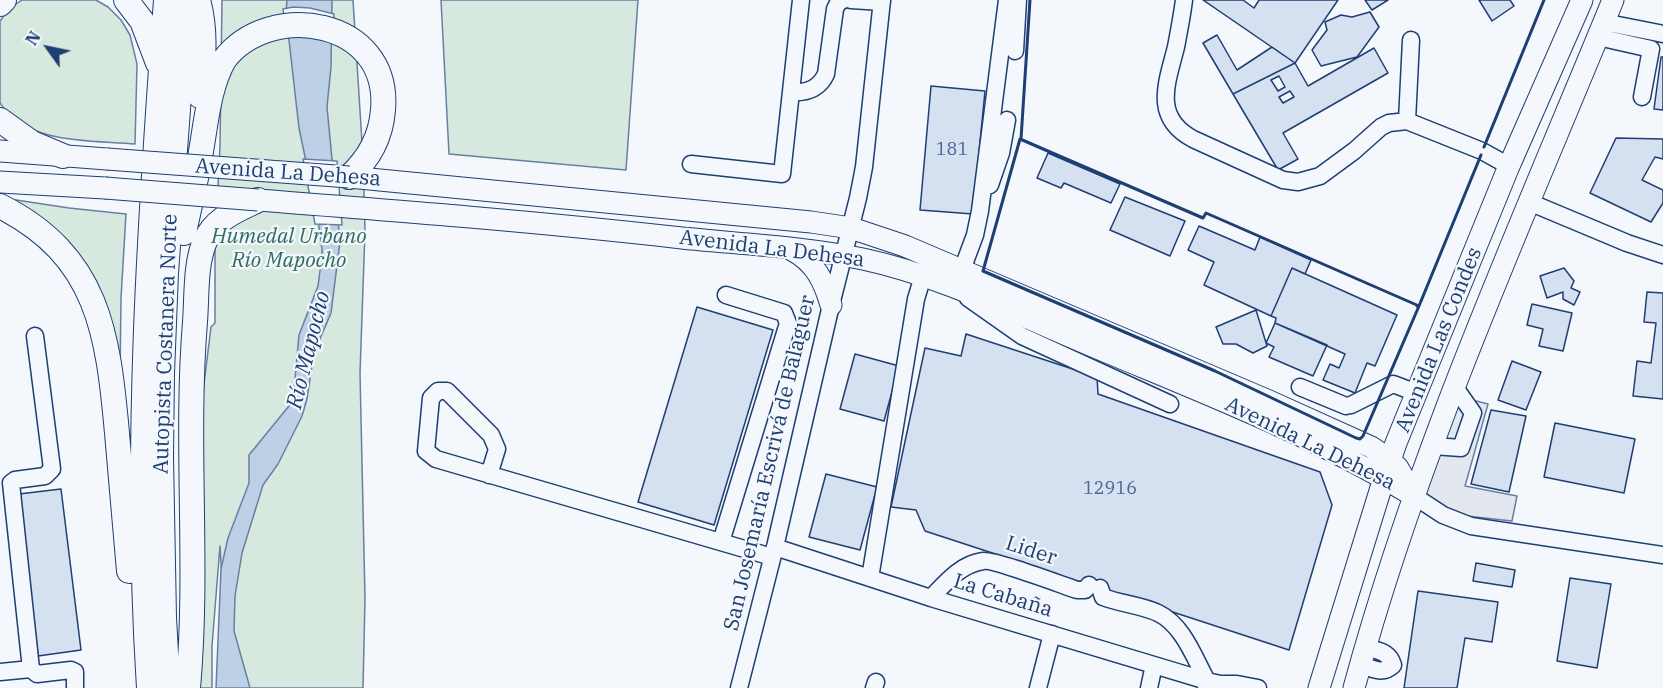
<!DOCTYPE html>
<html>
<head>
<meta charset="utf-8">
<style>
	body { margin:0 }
	#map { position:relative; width:1663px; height:688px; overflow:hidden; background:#f4f7fb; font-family:"IBM Plex Serif",serif }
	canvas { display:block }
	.north { position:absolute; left:18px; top:18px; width:60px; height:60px; -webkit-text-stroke:4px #f4f7fb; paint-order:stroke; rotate:303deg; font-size:16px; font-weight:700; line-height:24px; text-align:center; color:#1d3f73 }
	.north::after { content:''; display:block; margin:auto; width:21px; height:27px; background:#1d3f73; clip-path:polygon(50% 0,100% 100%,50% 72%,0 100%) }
</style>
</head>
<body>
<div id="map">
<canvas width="1663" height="688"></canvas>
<div class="north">N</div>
</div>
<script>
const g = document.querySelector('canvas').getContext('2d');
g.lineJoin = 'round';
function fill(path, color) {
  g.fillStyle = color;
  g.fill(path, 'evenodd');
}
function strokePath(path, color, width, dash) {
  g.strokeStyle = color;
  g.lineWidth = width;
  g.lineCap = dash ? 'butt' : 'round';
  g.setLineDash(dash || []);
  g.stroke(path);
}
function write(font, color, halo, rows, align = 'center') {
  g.font = font + ' "IBM Plex Serif",serif';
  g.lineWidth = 4.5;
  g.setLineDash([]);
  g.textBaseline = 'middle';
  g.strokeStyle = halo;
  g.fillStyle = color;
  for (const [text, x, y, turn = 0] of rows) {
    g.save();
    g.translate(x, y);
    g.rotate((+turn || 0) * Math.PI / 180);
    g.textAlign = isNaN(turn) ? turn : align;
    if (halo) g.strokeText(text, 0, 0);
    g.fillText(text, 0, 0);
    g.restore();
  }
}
const green = new Path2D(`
	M22,0H96L108,7L121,20L130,35L137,64L135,144C91,140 27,145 0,103V21L10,8Z
	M222,0H353L363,158L365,231L360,373L365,598L363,688H220L222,581L220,546L212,646V688H197L201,408L211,327L215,323V247L220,146Z
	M441,0H638L626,170L449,154Z
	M3,198L69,208L126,214L121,298L120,377L99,313Z`);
fill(green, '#d7e8df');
strokePath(green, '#687fa3', 1.5);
const parking = new Path2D(`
	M1460,397L1488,404L1465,486L1517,496L1512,521L1449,514L1425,493Z`);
fill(parking, '#e3e8f0');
strokePath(parking, '#687fa3', 1.5);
const water = new Path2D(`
	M287,0H332L331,67L327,107L340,242L331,313L314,353L307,399L302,416L278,464L263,485L242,553L235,596L234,631L250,688H216L221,569L228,538L249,483V455L293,401L299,335L318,286L321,263L322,250L318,219L299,128L286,14Z`);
fill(water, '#bed0e5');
strokePath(water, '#687fa3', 1.5);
const pier = new Path2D(`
	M293,7L310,8L334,14V36L286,30L283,9Z
	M303,159L337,161L342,225L315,224Z`);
fill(pier, '#f4f7fb');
strokePath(pier, '#687fa3', 1.5);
const building = new Path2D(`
	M1203,0H1243L1254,8L1259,0H1338L1295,63Z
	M1365,0H1388L1372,10Z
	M1479,0H1510L1514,6L1492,21Z
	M1370,12L1379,27L1357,57L1321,66L1312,50L1327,30L1325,22L1341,15L1352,17Z
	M1217,35L1237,70L1272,47L1295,63L1233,94L1203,43Z
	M1374,48L1388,73L1283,133L1298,159L1278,170L1233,94L1295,63L1308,86ZM1279,76L1285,87L1278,91L1271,80ZM1290,91L1294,97L1283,103L1279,97Z
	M1661,57H1663V110L1654,109Z
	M931,86L985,91L973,214L920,210Z
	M1616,138L1663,139V159L1655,157L1642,180L1663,190V203L1651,222L1590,193Z
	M1048,153L1120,184L1111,203L1064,183L1061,188L1037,178Z
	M1125,197L1185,221L1170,256L1110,230Z
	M1199,226L1255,250L1260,237L1311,260L1305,274L1292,268L1271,316L1204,285L1214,262L1188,250Z
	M1292,268L1397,315L1375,366L1367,363L1355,393L1323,380L1330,364L1339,368L1345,354L1275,323L1276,318L1271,316Z
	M1564,268L1574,281L1571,288L1580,292L1574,305L1563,299V292L1547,298L1540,276Z
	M1647,292L1663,293V399L1633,396L1637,361L1651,363L1656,323L1644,322Z
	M1532,304L1572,313L1563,351L1539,346L1543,329L1527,325Z
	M697,307L773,330L714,525L638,502Z
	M1256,310L1267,346L1253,353L1236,344H1223L1216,327Z
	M1275,323L1327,345L1313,376L1269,357L1274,347L1266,343Z
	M966,334L1097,377L1098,394L1320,472L1332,505L1289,650L925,531L916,510L891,507L925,348L961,356Z
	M855,354L899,366L884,421L840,409Z
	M1512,361L1541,372L1526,410L1498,400Z
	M1491,410L1526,416L1509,492L1471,484Z
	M1555,423L1635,439L1624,493L1544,477Z
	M826,474L877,487L860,550L809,537Z
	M61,489L81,650L38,656L19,494Z
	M1476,563L1515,570L1512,587L1473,581Z
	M1570,578L1611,584L1597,668L1557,661Z
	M1418,591L1498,602L1492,642L1465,638L1457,688H1404Z`);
fill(building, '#d5e0f0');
strokePath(building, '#1d3f73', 1.5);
const minor = new Path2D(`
	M851,0L882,2
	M1184,0C1182,16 1179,31 1176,47C1167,83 1152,117 1193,139L1283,180L1298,182L1320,176L1354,151L1381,127L1389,123L1407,121L1482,151L1509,166
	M1603,22L1663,34
	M1598,37L1651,49L1642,97
	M1015,51L1018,0
	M791,92C807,93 819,89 826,74L835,9L838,3L843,0
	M1407,121L1411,40
	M691,164L782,174L801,0
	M990,185L1001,153L1007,120
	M1529,202L1627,243L1663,255
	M962,270L975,235L980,211L1007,0
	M968,298L1022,336L1170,404
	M1300,387L1346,406L1351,405L1393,384L1417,393
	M1433,446L1461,448L1473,413L1454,386
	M489,475L497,449L491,435L447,391H438L431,398L426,451L436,459L772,557
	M1414,496L1443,515L1471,526L1663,555
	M721,542L788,323L784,313L726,295
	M775,547L931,598L1207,681L1220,684H1237L1258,688
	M870,578L916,299L923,276
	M1100,588L1103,597C1121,604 1141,605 1158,613C1183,625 1194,657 1207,681L1206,686
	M931,598C946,582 961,564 983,561C993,559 1062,585 1077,590H1085L1089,585
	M1366,647C1378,651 1389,651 1393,665
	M1361,665C1373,669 1383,675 1393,665
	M31,669L11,483L15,480L45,476L52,469L35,336
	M0,672L31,669L37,674L71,670L75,672V688
	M739,688L775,547L831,305L858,198L864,167L882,0
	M874,688L876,682
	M1038,688L1052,634
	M1149,688L1154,665`);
const major = new Path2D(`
	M0,151L107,159
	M349,177L811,222L851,228L905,246L1269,401L1371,447L1390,460L1398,468L1413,494
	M0,182L105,188
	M258,200C400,211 541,222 682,238C741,244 805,247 863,259C942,276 1016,314 1090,345C1199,391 1312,434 1414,496
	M792,250C815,262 824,281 831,305
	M1319,688L1384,478L1396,443L1509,166L1582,0
	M1354,688C1418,451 1520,227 1613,0`);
const highway = new Path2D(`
	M126,0L142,21L158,63
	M198,0C207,32 203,63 200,96
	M0,4L4,0
	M0,120L32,143L63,156
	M0,206C99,256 108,334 117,433C121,479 125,525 129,571
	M184,233C189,208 196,182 200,157C206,125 208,89 224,60C269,0 391,18 383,110C381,137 369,159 349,177
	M149,688C134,458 149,229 166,0
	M168,688L164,618L161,457L162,373L166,273L186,0
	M188,688C199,566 185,444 195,322C197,296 195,264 205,241C215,218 238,210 258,200`);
strokePath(minor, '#1d3f73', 19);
strokePath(major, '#1d3f73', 23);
strokePath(highway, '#1d3f73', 26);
strokePath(minor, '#f4f7fb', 16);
strokePath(major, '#f4f7fb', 21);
strokePath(highway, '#f4f7fb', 24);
const majorBridge = new Path2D(`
	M107,159L349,177
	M105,188L258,200`);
strokePath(majorBridge, '#1d3f73', 23, []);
strokePath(majorBridge, '#f4f7fb', 21);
strokePath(new Path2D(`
	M1020,139L1203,218L1206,213L1419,306L1363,436L1360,439L1356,438L1215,371L983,271Z
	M1021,139L1030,0
	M1484,147L1544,0
	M1417,306H1419L1481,155`), '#1d3f73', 3);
write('18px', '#4b6792', null, [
	["181",952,150],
	["12916",1110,489]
]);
write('21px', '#1d3f73', '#f4f7fb', [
	["Avenida La Dehesa",288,173,4],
	["Avenida La Dehesa",772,249,7],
	["Avenida Las Condes",1439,340,-68],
	["Autopista Costanera Norte",166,344,-88],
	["Avenida La Dehesa",1310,444,26],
	["San Josemaría Escrivá de Balaguer",770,463,-77],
	["Lider",1031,551,18],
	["La Cabaña",1003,596,17]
]);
write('italic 21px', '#2c6c60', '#f4f7fb', [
	["Humedal Urbano",289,237],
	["Río Mapocho",289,261]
]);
write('italic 22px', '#1d3f73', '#f4f7fb', [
	["Río Mapocho",309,350,-76]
]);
</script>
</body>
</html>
